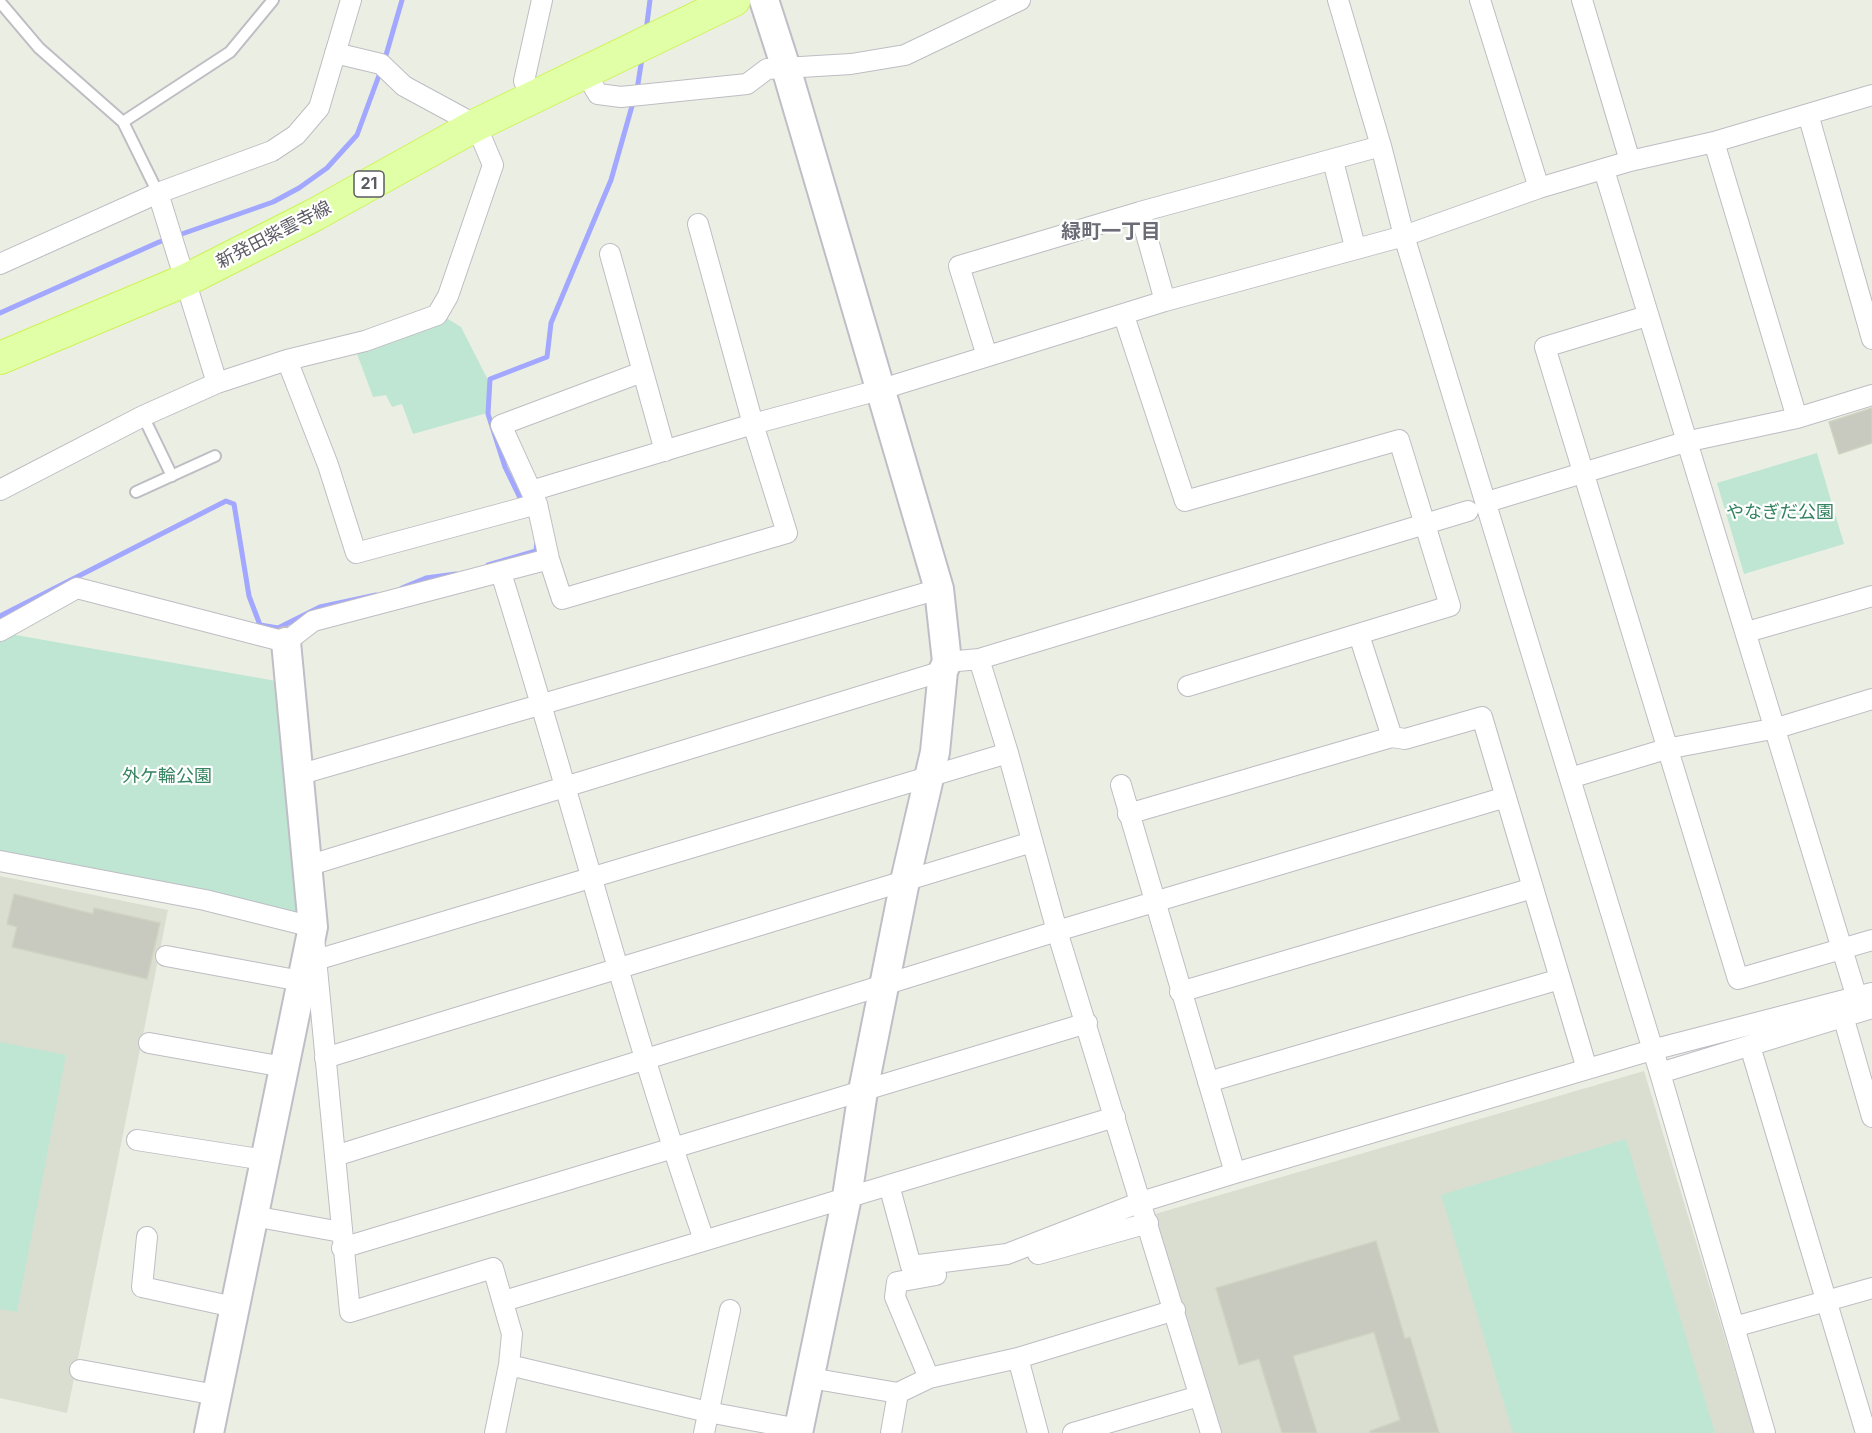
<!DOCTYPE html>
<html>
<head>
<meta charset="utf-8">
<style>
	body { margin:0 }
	canvas { display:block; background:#ebeee3 }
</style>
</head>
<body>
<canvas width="1872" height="1433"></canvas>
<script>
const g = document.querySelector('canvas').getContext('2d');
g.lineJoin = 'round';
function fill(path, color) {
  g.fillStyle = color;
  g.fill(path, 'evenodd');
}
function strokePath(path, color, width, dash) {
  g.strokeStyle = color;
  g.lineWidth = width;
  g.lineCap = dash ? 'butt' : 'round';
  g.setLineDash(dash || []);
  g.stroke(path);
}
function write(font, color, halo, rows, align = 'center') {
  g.font = font + ' Inter,"Noto Sans JP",sans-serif';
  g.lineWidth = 4.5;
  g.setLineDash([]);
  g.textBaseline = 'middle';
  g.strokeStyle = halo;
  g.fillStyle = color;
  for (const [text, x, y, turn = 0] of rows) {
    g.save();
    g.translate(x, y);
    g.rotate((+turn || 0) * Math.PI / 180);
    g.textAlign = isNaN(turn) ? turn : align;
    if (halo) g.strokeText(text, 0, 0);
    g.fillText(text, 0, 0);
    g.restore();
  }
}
fill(new Path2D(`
	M0,876L168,910L67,1413L0,1398Z
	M1644,1071L1754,1433H1221L1155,1214Z`), '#daded1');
fill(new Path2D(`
	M443,316L461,327L488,380L487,413L413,434L402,404L392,407L386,395L373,397L353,343Z
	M1817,453L1844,544L1744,574L1717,483Z
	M10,634L282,682L304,922L0,857V639Z
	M0,1042L66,1055L17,1312L0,1309Z
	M1626,1139L1715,1433H1513L1441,1195Z`), '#bfe6d3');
strokePath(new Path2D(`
	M646,31L650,0
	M384,62L402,0
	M637,90L642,58
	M0,313L159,242L273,202L299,188L327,168L357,135L381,70
	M522,502L505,467L488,414L490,379L547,357L551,323L611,180L634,99
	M488,565L536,551L537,541
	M402,588L426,578L456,574
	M0,616L226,501L234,504L249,596L260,625L278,628L320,607L376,595`), '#a2a7ff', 5);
const building = new Path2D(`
	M1872,408V443L1839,454L1829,422Z
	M14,894L93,914L94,908L160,923L147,979L12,947L17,927L7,924Z
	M1376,1241L1405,1339L1410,1337L1439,1433H1370V1431L1400,1420L1374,1332L1293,1356L1317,1433H1282L1259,1359L1239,1365L1216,1288Z`);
fill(building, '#c8c9bf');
strokePath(building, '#cfd3c1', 1.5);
const lane = new Path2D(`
	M0,2L39,48L123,122L158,193
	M123,122L230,52L273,0
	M143,416L172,476
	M136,492L215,456`);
const street = new Path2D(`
	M1338,0L1381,146L1404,236L1660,1073L1765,1433
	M1480,0L1539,188
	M1582,0L1630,161
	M586,74L598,94L621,97L747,84L767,69L851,64L905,55L1020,0
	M532,98L524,81L542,0
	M1808,114L1872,339
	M1714,142L1797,418
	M1333,161L1355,247
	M1604,170L1857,998
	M158,193L217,383
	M1140,212L1165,301
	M610,254L665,451
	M0,264L158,193L272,151L296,135L319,108L351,0
	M1124,316L1185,501L1399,440L1450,606L1188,686
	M1647,316L1545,347L1738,979L1872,940
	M987,356L959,266L1140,212L1381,146
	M287,360L328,465L356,553L537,504
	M642,372L501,425L537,504L549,559L562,599L787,533L753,424L698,224
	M0,490L143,416L217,383L287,360L365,341L437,315L448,296L493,165L476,125L404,86L381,64L335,53
	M531,491L753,424L879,390L1165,301L1404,236L1539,188L1630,161L1714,142L1872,95
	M1487,502L1685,442L1797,418L1872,395
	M501,573C571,795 628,1021 704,1240
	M0,631L77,588L286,642L313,621L549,559
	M1747,632L1872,596
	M1359,635L1392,737L1405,739L1482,717L1587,1069
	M979,659L1468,511
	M947,662L979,659L1008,753L1057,931L1211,1433
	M298,775L939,589
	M1570,778L1666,749L1777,728L1872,699
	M1121,785L1235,1173
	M1128,814L1392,737
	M0,861L205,900L313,927L350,1312L493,1268L512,1334L509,1365L495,1433
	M307,866L943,671
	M166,956L301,981
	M316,960L1008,753
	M1180,992L1533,888
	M1843,1016L1872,1117
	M149,1043L284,1067
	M1750,1046L1866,1433
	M325,1058L1032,842
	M1660,1073L1872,1008
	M1208,1082L1560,979
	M137,1140L265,1160
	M335,1156L1057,931L1506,797
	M889,1185L911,1266L1007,1254L1141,1202L1235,1173L1652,1050L1872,993
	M253,1216L341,1232
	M147,1237L142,1287L234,1307
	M342,1248L1087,1023
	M1038,1254L1148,1223
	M504,1301L1115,1117
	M1734,1327L1872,1288
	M1018,1358L1038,1433
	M509,1365L708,1412L799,1429
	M80,1370L216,1395
	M810,1378L898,1393L929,1378L1018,1358L1175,1310
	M929,1378L895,1297L897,1282L936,1275
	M704,1433L730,1310
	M891,1433L898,1393
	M1073,1433L1199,1396`);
const secondary = new Path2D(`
	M764,0L786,68L939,589L947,662L943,671L935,752L905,881L863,1091L847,1197L798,1433
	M209,1433L313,927L286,642`);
const primary = new Path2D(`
	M0,358L186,280L314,215L476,125L734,0`);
strokePath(lane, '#bebdc4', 14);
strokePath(street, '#bebdc4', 22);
strokePath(secondary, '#bfbec6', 32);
strokePath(primary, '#cff357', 34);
strokePath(lane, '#fff', 10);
strokePath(street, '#fff', 20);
strokePath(secondary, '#fff', 28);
strokePath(primary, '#e1ffa7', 32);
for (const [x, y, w] of [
	[369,184,30]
]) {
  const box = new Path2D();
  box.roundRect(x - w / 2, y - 13, w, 26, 4.5);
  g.fillStyle = '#fff';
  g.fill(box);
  strokePath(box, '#5c5b64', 1.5);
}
write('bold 16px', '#5c5b64', null, [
	["21",369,184]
]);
write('18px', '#5c5b64', '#fff', [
	["新発田紫雲寺線",274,235,-27]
]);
write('18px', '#338360', '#fff', [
	["やなぎだ公園",1780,513],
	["外ケ輪公園",167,777]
]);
write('bold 20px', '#6c6c76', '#fff', [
	["緑町一丁目",1111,232]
]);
</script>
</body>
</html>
